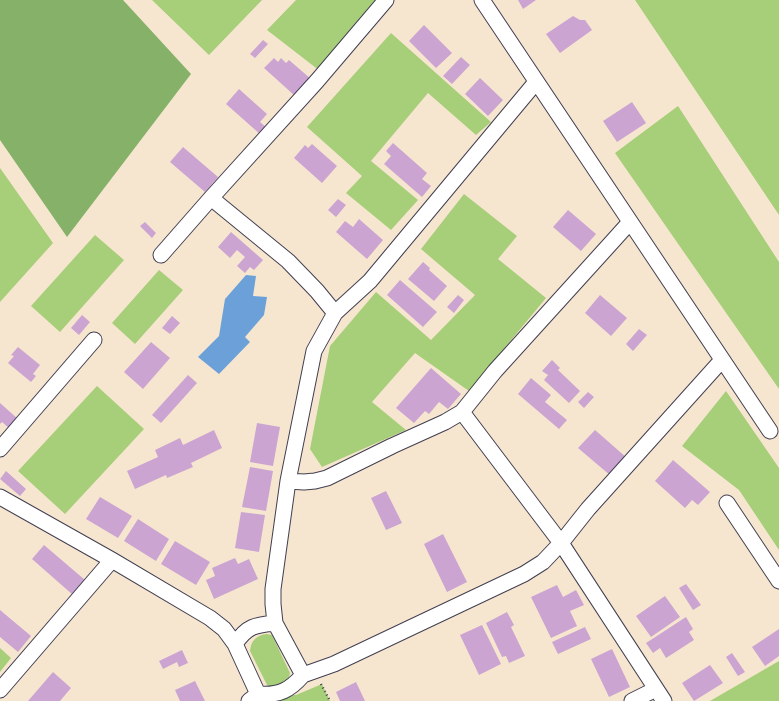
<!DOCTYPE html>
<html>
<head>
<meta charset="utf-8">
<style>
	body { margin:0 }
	canvas { display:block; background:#f6e6d0 }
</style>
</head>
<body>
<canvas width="779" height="701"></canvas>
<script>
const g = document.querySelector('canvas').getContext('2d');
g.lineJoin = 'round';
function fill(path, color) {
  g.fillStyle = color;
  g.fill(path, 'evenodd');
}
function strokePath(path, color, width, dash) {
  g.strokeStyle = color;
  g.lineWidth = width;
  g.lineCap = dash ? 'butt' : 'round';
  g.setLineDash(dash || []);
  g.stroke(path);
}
fill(new Path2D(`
	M152,0H262L209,55Z
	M296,0H383L320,71L267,30Z
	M635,0H779V215Z
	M391,33L491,122L476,135L428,93L371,161L418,200L391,230L346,193L362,176L307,127Z
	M678,106L779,262V389L615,153Z
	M0,168L53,243L0,302Z
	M464,194L517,236L498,259L546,298L469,391L415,353L372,402L406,430L322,467L310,449L330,346L376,292L431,340L475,295L421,249Z
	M95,235L124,260L60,332L31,306Z
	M159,270L183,290L135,344L112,323Z
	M97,386L144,429L65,514L18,471Z
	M726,391L779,468V550L739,490L682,446Z
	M267,634L272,635L290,673L289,677L284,684L272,687L267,685L250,651C251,640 257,635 267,634Z
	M0,648L11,658L0,672Z
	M779,661V701H710Z
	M322,684L330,701H269L278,694L296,695Z`), '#a7ce78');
fill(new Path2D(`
	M0,0H123L191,74L67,237L0,140Z`), '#85b168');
fill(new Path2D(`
	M246,275L256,276L253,296L267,297L264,315L245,337L250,342L219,374L198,357L219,336L225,299Z`), '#6ba1d8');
fill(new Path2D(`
	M518,0H536L523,9Z
	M573,16L580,20H585L592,30L560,53L546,34Z
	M424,25L452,53L436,68L409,41Z
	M263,40L268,44L255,58L250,54Z
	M461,57L470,65L452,84L443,76Z
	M274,58L278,62L281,58L286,63L289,60L311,79L295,96L264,68Z
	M480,78L503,100L488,116L465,94Z
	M239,89L267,114L260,122L267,128L261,135L226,104Z
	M632,102L646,123L617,142L603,121Z
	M393,143L427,173L422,179L431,186L422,197L384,164L391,156L386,151Z
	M312,144L337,166L322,183L294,158L305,145L308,148Z
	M183,147L218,177L205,192L170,162Z
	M338,199L346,205L336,217L328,210Z
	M568,210L596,234L581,251L553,227Z
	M359,219L383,240L367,259L336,232L345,221L353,227Z
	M145,222L156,233L152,238L140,226Z
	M231,232L263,260L254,270L250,267L245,273L237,266L245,257L237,250L230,258L218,247Z
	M423,262L430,268L429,270L447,286L434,301L408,279Z
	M400,280L437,312L423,327L387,295Z
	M458,295L464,300L454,313L447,307Z
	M600,295L627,318L611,336L585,313Z
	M82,315L90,322L79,335L71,328Z
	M172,316L180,323L170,334L162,328Z
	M639,329L647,335L633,351L626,344Z
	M151,342L170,358L143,389L124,372Z
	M18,347L40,365L33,374L36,376L31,382L8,363L14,356L11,355Z
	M552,360L560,368L558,370L580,391L569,403L544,380L548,375L542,371Z
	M431,368L461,394L448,409L439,402L429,414L425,411L414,423L396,408Z
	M188,375L197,383L161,423L152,415Z
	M531,378L551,395L545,402L567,420L559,429L518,394Z
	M588,392L594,397L584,408L578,402Z
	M0,403L18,419L10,429L2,422L0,424Z
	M257,423L280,427L273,466L250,462Z
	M214,430L222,448L191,463L193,467L167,478L166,475L135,489L127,471L158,457L155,450L180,438L183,445Z
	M595,430L627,458L611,476L578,448Z
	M673,460L710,492L698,505L692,500L685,508L655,481Z
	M250,467L273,471L266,511L242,507Z
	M6,471L26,489L20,496L0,479Z
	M386,491L402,523L386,530L371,498Z
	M100,497L132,516L118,538L86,519Z
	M241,512L265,515L259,552L235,548Z
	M138,519L169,539L156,561L124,541Z
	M443,534L467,582L447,592L424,544Z
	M175,541L210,562L196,585L161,564Z
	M44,545L85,580L73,595L32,559Z
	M235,558L238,564L249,559L258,579L214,599L206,580L215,576L212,568Z
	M686,584L701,605L693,610L679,588Z
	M557,585L563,597L576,590L584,605L570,611L577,626L551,638L531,597Z
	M665,596L680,617L651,637L636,616Z
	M0,610L31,636L18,652L0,637Z
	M507,612L514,625L511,627L525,656L509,663L506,656L502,657L486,623Z
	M686,617L693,629L689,632L694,640L666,658L660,648L653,653L646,643Z
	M482,625L501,664L479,675L460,635Z
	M585,627L591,639L558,654L552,642Z
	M779,629V656L765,666L752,647Z
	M612,649L630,687L609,697L591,659Z
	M182,650L188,663L179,667L177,662L163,669L159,661Z
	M732,653L745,672L738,676L726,657Z
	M710,665L723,683L694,701L682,683Z
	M53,672L71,688L60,701H28Z
	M195,681L205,701H180L175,690Z
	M356,682L365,701H340L336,692Z`), '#cba4d1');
const minor = new Path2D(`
	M482,0L770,431
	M211,198L288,261L317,291L335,313L314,351L288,481L273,589V604L275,623L303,675C290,690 279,696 258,694L249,701
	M161,255L211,198L317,81L386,0
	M335,313L370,281L536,82
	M462,412L561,543L664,701
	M0,449L94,340
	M288,481L304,482L315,481L327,478L392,446L445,422L462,412L495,371L612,242L630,222
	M0,497L112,560L210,618L224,629L235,644
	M727,503L779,581
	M303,675L334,664L524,574L543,562L561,543L588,509L722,360
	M0,690L112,560
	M258,694L235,644C247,626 255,625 275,623
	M632,701L656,689`);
strokePath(minor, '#423f51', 17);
strokePath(new Path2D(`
	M321,684L330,701`), '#423f51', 2.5, [1, 3]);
strokePath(minor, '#fff', 15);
</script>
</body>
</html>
